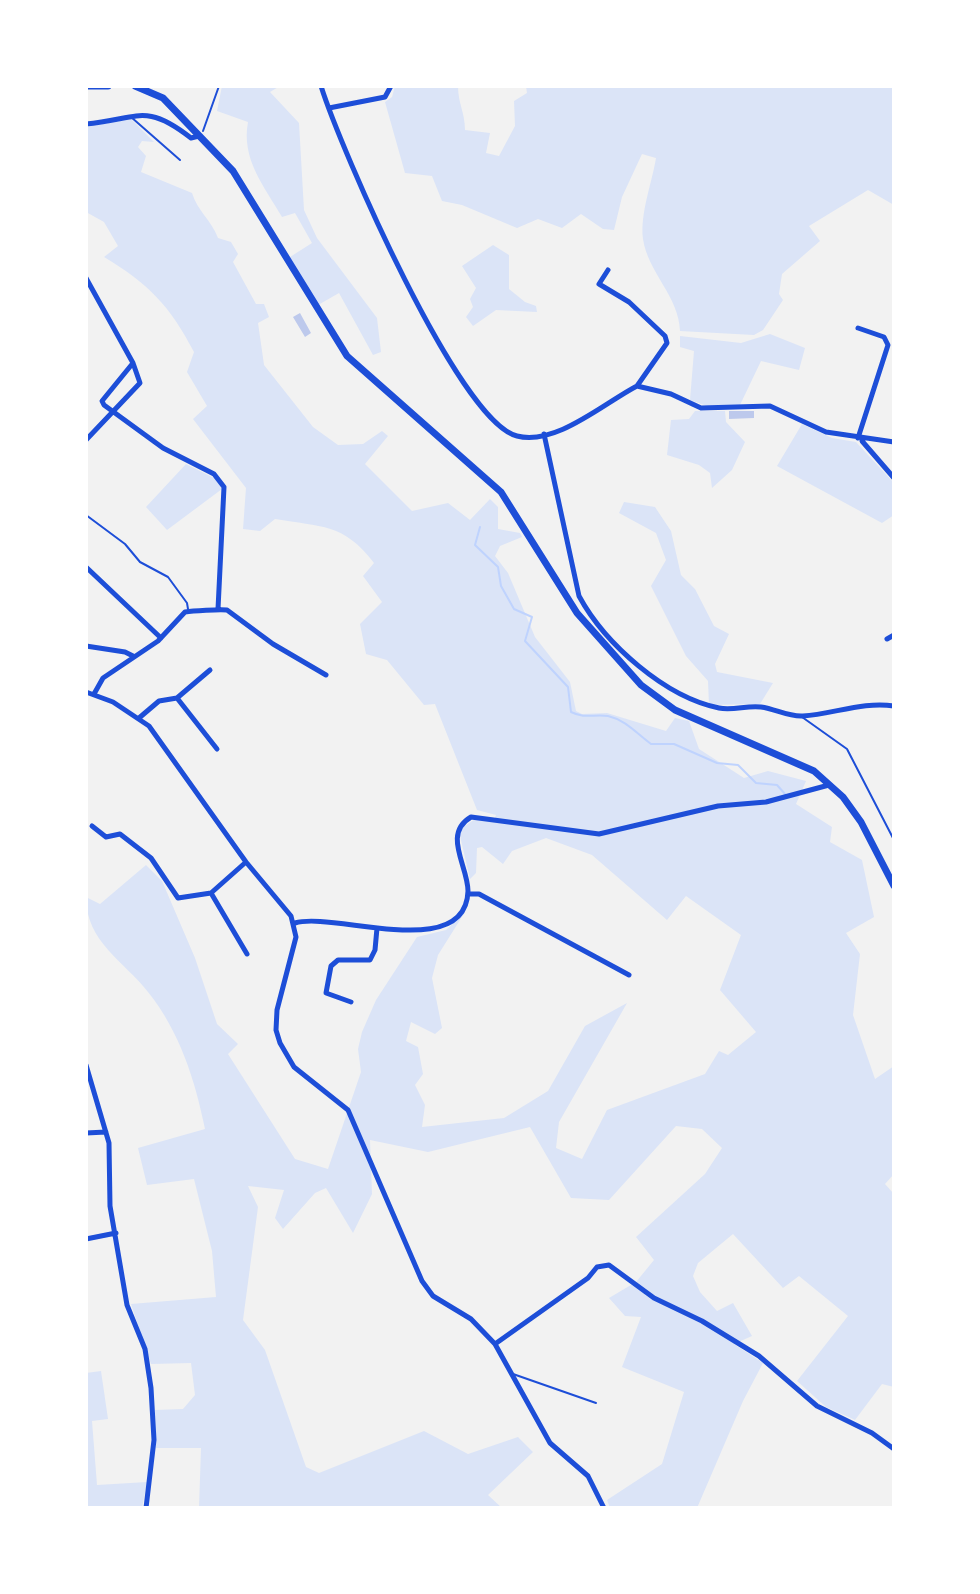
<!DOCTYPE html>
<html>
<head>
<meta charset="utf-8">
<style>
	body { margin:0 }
	#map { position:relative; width:980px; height:1594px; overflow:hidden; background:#f2f2f2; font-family:Lato,sans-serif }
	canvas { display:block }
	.frame { position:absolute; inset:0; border:88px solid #fff; pointer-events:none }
</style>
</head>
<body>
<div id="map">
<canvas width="980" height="1594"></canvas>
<div class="frame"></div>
</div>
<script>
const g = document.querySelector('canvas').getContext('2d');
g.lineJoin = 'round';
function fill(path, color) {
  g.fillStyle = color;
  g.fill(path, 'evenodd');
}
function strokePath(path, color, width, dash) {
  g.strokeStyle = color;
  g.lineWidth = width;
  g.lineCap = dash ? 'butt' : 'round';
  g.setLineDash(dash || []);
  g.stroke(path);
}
fill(new Path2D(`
	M222,86H280L270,92L299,123L304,210L317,238L377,318L381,352L373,355L339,293L318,305L290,257L312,243L295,213L282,217C264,186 241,159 248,122L217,111Z
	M395,86H458C458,103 465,113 465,130L490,133L486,153L499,156L515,126L514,101L527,93L526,86L894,87V205L868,190L809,226L820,241L782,274L779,294L783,300L763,330L754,335L680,331C679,296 648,273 643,239C640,213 652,183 656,158L642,154L622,197L614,230L603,229L581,214L562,228L538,219L517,228L462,205L442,201L432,176L405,173L385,102L392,97Z
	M131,119L154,142L142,141L138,147L146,156L141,172L192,193C197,210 211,220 218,238L231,242L238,254L233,262L256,304H264L269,317L258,323L264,365L313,427L338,445L363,444L382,431L388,436L365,464L412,511L448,503L470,520L490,499L498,507V529L520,533L522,537L500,546L495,556L508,573L535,637L570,682L576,711L582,714L607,713L666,731L675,718L689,721L699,749L744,778L768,771L806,781L796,804L832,827L830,842L862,860L874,917L846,933L860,954L853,1015L875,1079L894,1066V1174L885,1184L894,1194V1387L882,1384L855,1420L826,1407L797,1381L848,1316L799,1276L783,1288L733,1234L698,1263L693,1276L700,1292L717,1311L733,1303L752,1336L734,1344L763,1363L743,1401L697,1508H610L607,1500L662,1464L684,1392L622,1367L641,1317L625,1316L609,1298L636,1282L654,1260L636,1237L705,1174L722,1148L702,1129L676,1126L609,1200L571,1198L530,1127L428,1152L370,1140L372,1194L353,1233L326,1188L315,1193L283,1229L275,1218L284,1190L248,1186L258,1207L243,1320L265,1350L306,1467L319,1473L424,1431L468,1454L518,1437L533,1452L488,1495L502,1508H199L201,1448H156L155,1410L183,1409L195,1395L191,1363L151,1364L131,1304L216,1297L212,1251L194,1179L147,1185L138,1148L205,1129C195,1080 180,1032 148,992C124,961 86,942 86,897L100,904L146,865L162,881L195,958L217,1024L238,1044L228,1054L295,1159L328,1169L361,1072L358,1049L362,1032L376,1000L417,937L446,930L465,912L438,955L432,978L442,1028L435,1034L411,1022L406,1041L418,1047L423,1074L415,1085L425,1105L422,1127L504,1118L548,1091L585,1026L627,1003L559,1122L556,1148L582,1159L607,1110L705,1074L719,1051L728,1055L756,1032L720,990L741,935L686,896L667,920L592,855L546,838L512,851L503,864L482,847L477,848L476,873L470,879L460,836L462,828L478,817L494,820L496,815L477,810L435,704L424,705L387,660L366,654L360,624L382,602L363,576L374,563C344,523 321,527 275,519L260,531L243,529L246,488L193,419L207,406L187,372L194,352C170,306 149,284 104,257L118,246L104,222L86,212V127Z
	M493,245L509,255V289L525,302L536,306L537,312L496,310L473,326L466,317L473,307L470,299L476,288L462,266Z
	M770,334L805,348L799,370L761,361L740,405L707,406L690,400L694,351L680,347V336L741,343Z
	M695,411H725L726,422L745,442L732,470L712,488L710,473L699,465L667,455L671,420L689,419Z
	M802,424L832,438L856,442L894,483V515L882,523L777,466Z
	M186,464L216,479L222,489L167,530L146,507Z
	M624,502L655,507L671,531L681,575L695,589L714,626L729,634L715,664L717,672L773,683L760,704L709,705L708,681L686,656L651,586L666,560L656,533L619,513Z
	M101,1371L108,1419L92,1421L97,1485L147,1482L142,1508H86V1373Z`), '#dbe4f7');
strokePath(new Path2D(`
	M480,527L475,545L498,567L501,586L514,609L532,617L525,641L568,687L571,712C585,719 594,714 608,716C626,720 637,734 651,744H674L717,763L738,765L756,783L777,785L785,794`), '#bfd3fe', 2);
fill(new Path2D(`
	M300,313L311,333L305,337L293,317Z
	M729,411H754V418L729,419Z`), '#bdc9ec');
strokePath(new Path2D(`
	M203,131L219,86`), '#1d4ed8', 2);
strokePath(new Path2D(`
	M131,117L180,160
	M86,515L125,544L140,562L168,577L187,603L188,609
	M802,717L847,749L894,840
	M513,1374L596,1403`), '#1d4ed8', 2);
strokePath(new Path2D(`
	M321,86C340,147 459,422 517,436C556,446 604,403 637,386L671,394L701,408L770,406L826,432L894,442
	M329,108L385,97L391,86
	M86,124C137,120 144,101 191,138L199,136
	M608,270L599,284L629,302L665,336L667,343L637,386
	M86,278L133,363L140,383L86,440
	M858,328L884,337L888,345L858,438
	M133,363L102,401L104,405L163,448L214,474L224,487L218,609
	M544,434L579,596C605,644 665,697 719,708C733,711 747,705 761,707C776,709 788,717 803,716C833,714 864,701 894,706
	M862,441L894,478
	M86,567L161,638
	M887,639L894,635
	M86,646L125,652L133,656
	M86,692L113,702L149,726L246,862L291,916L296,937L277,1010L276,1030L280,1043L294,1067L348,1110L422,1281L433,1296L471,1319L495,1344L550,1443L588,1476L604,1508
	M94,694L103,678L158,641L185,612C192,611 220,609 227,610L273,644L326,675
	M177,698L217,749
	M139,718L159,701L177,698L210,670
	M92,826L106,837L120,834L151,858L178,898L211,893
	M246,862L211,893L247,954
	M468,894H479L629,975
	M295,923C333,911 466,963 468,891C468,866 442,834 471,817L599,834L718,806L766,802L829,785
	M351,1002L326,993L331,966L338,960H370L375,950L377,928
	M86,1065L109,1143L110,1206L127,1305L145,1349L151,1388L154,1440L146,1508
	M86,1133L106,1132
	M86,1239L116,1233
	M495,1344L588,1278L597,1267L609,1265L654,1298L702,1321L759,1356L817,1406L872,1433L894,1449`), '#1d4ed8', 5);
strokePath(new Path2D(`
	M86,86H108
	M135,86L163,98L233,171L347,356L501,492L577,613L641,685L675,710L814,771L843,797L861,822L894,886`), '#1d4ed8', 7);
</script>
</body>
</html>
